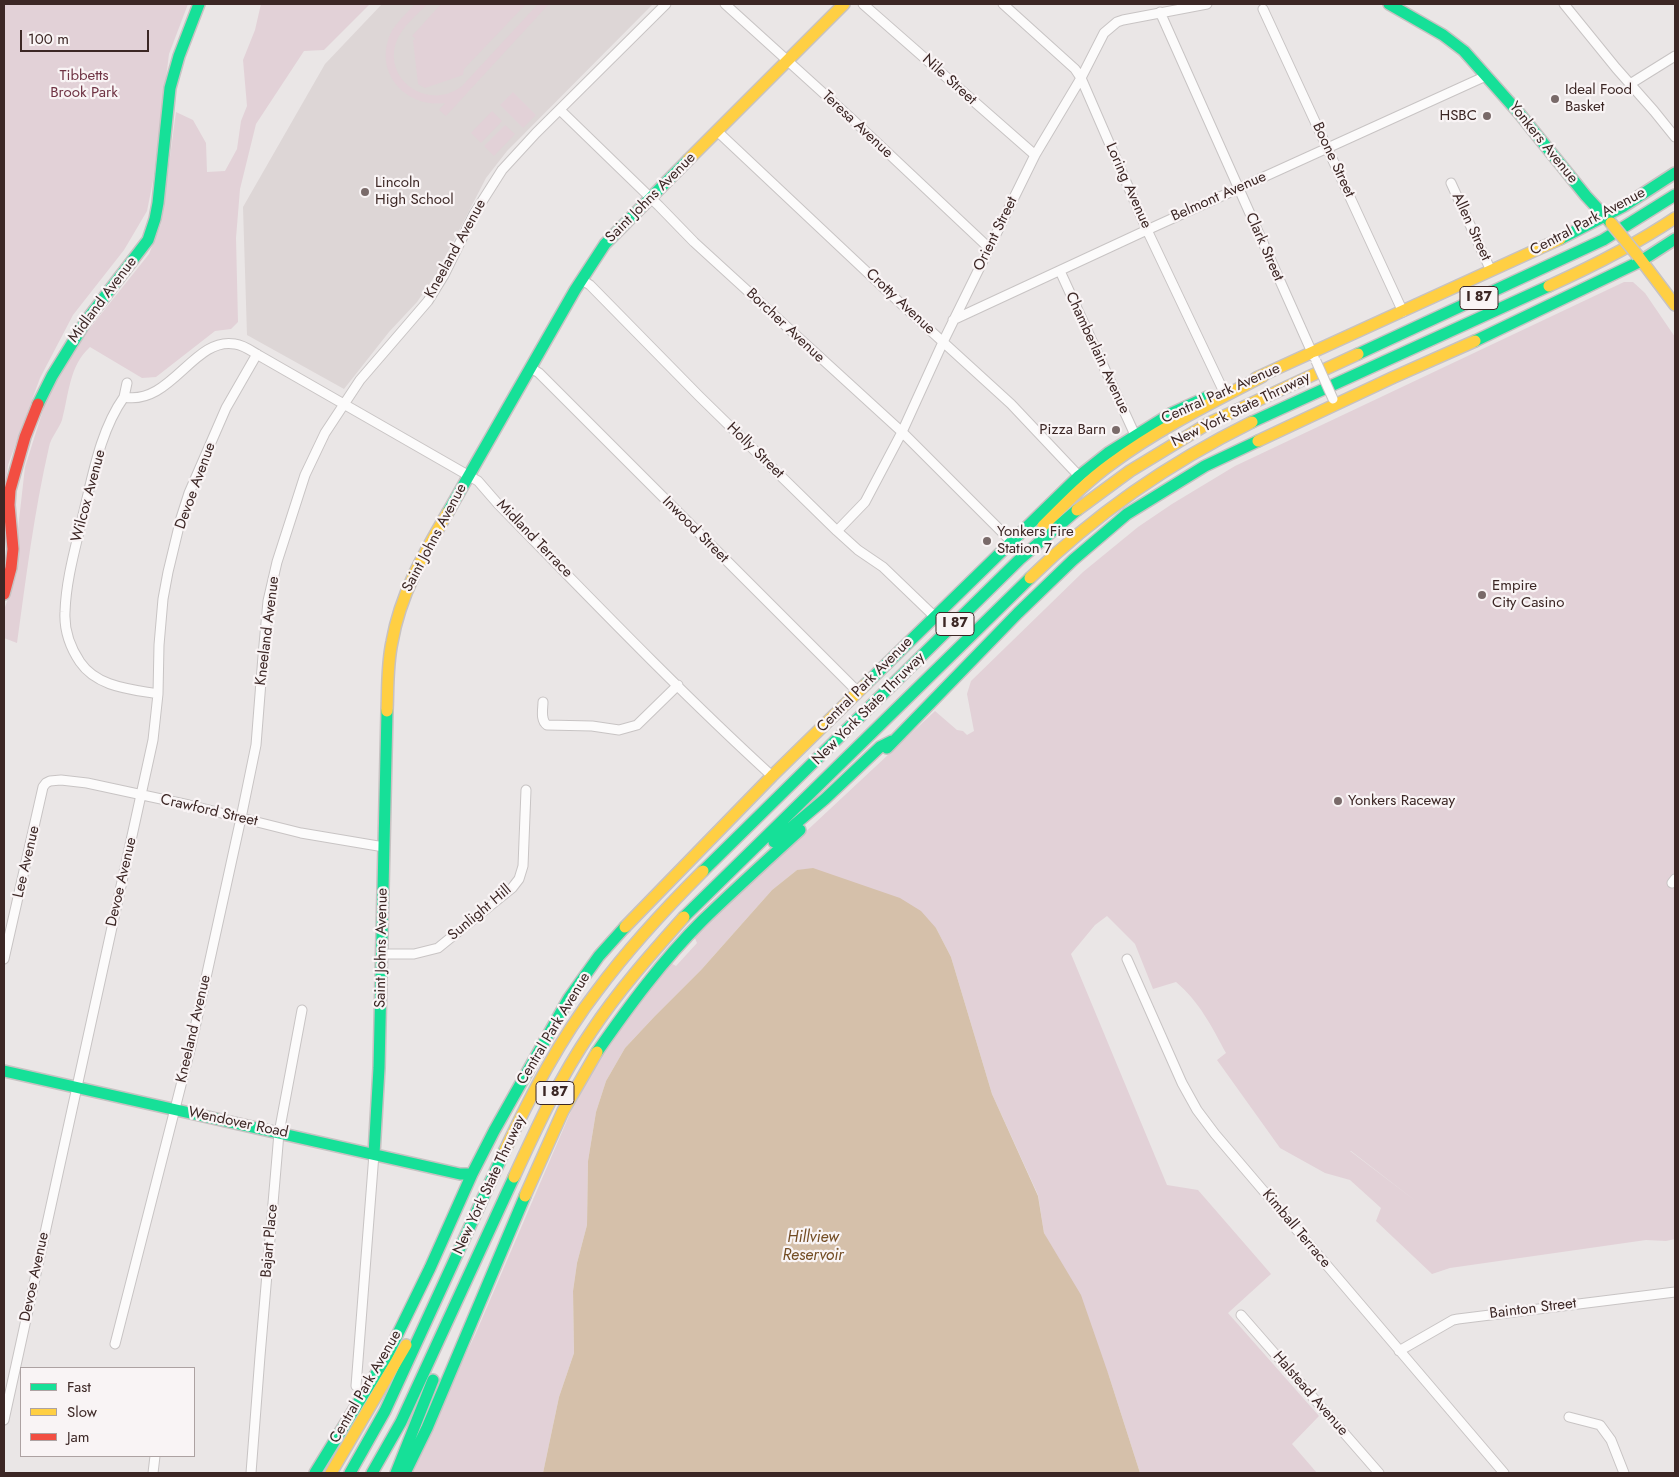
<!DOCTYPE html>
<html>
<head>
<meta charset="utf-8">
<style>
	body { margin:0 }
	#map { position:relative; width:1679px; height:1477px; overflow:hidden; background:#eae6e6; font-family:Jost,sans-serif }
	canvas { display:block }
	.frame { position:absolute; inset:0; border:5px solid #3c2725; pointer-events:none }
	.legend { position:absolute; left:20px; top:1367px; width:175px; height:90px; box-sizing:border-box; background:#f9f4f5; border:1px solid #ada2a2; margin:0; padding:6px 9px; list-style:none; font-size:15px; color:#3c2725 }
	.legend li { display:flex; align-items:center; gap:10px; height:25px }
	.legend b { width:25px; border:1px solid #ada2a2 }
	.scale { position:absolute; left:20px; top:30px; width:129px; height:22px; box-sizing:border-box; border:2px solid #3c2725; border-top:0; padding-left:6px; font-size:15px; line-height:18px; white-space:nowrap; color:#3c2725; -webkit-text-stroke:4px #f9f4f5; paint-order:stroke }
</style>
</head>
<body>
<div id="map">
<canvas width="1679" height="1477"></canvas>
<div class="frame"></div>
<ul class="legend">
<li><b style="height:6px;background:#16e098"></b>Fast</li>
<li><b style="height:6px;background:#ffcf43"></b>Slow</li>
<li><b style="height:6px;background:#f24e42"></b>Jam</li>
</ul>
<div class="scale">100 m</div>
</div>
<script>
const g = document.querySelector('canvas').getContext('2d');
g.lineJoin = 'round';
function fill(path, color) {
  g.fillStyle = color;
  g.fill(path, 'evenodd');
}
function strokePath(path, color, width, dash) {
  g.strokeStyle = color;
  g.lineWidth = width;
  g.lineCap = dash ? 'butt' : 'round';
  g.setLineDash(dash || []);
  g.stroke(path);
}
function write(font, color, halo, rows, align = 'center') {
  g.font = font + ' Jost,sans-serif';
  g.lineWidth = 4.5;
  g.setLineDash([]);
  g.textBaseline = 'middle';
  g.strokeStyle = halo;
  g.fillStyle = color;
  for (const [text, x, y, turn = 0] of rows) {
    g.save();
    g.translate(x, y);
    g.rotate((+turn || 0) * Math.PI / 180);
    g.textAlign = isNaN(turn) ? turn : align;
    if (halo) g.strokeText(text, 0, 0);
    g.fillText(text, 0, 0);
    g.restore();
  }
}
fill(new Path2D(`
	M382,4H653L507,151L486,178L437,273L417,302L389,332L344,389L247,335L243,207L325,64Z`), '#ddd6d6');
fill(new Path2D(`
	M4,4H188L169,54L153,181L147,211L124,250L73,315L40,378L8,465L4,498Z
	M261,4H370L324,50L304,51L256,124L240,189L236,238L238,322L231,329L215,331L156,377L142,378L90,347C69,366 69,394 62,420C59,429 51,437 49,447C34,512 26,578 17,643L4,638V610L17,573L18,529L25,467L49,391L82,338L149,254L161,224L176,112L193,120L206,143L207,172L225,171L237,149L241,121L247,106L243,60L255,30Z
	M415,4H427C417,15 403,26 397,40C381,80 429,112 462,86L538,4H549L446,116L439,110L445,103C408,108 375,76 389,37C394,24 406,14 415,4Z
	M441,4H526L464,69L463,75L425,88L418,84L413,40L416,39L412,36Z
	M513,92L536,115L523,128L500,105Z
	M492,111L502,121L481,143L471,133Z
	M505,125L515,134L494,156L484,146Z
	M1624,282H1633L1645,293L1675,337V1239L1666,1241L1646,1240L1450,1268L1432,1274L1376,1221L1381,1208L1350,1180L1325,1173L1280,1148L1217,1060L1226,1053C1212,1027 1199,1001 1176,982L1153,989L1135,944L1107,916L1095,925L1071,954L1167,1185L1198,1190L1271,1274L1228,1313L1319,1416L1292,1444L1317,1473H1140L1109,1376L1044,1233L1038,1195L992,1094L951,957L936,928L797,870L772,890L701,970L654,1017L625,1048L606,1081L596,1112L588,1161L587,1225L577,1263L573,1291L574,1353L559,1397L543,1473H407L475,1335L571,1111L597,1059L669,962L676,966L697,943L694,936L935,711L957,730L963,731L967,735L974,731L967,694L971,681L1083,572L1138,527L1172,504L1235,466ZM1350,1151H1351L1417,1202Z`), '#e2d1d7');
fill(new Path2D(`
	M813,868L900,898L921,911L936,928L951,957L992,1094L1038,1196L1044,1233L1081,1295L1109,1376L1140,1473H543L559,1397L574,1353L573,1291L577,1263L587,1225L588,1161L596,1112L606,1081L625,1048L654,1017L701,970L772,890L797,870Z`), '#d5c0aa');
const street = new Path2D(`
	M725,4L853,120L989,248
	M863,4L1035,155
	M1003,4L1075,69L1081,78L1147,230L1223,390
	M1564,4L1616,68L1654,111L1675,137
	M1263,9L1403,312
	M1160,12L1314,357
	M1630,84L1675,56
	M560,110L659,206L694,242L902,432L1012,542
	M717,131L886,290L1011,404L1079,476
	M1451,183L1491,271
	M1060,271L1135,435
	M582,280L590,285L699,396L837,531L858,550L883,567L934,616
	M953,320L1147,230L1486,76
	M531,368L539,373L858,692
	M124,397L127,383
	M837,531L865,502L902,432L943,342L1035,155L1081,78L1104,33L1117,22L1123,20L1207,4
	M158,694C130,689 97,687 80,662C70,647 64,630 65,612C66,579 76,546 83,515C93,475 100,431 124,397C171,406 194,336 235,344C244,345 253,352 260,356L478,481L498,504C588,596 677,689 772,776
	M543,702C543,709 540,720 547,725L592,726L619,730L637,725L678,685
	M1672,883L1675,879
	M382,954H414L438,948L512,888L519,879L523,866L526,790
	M4,959L43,787L46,783L50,781L61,780L87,783L189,805L301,833L384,847
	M1127,959L1182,1083L1197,1110L1215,1134L1504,1473
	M1241,1315L1379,1473
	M115,1344L191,1046L241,818L256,745L263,656L268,601L277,562L305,475L325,433L360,380L428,301L444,275L474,214L502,170L536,133L666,4
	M1399,1351L1453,1320L1458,1319L1675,1292
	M356,1386L374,1154
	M1569,1417L1600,1425L1611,1440L1624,1473
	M4,1420L153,740L158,694L159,645L163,599L168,572L181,518L189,493L226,408L257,354
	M153,1473L155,1456
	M251,1473L260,1356L279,1133L302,1010`);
const fast = new Path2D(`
	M1389,4L1443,35L1464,51L1519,113L1586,196L1611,223
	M1560,239L1624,206L1675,173
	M1475,341L1641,261L1675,239
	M1358,354L1603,240L1675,195
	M38,404L52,376L86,321L148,240L155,219L158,203L170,88L179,56L199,4
	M1252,422L1549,286
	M448,512L575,290L605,244L688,160
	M866,684L1079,476L1108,453L1172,413L1207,397
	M887,748L1018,613L1073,560L1127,514L1205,466L1258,441
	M774,842L825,799L880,747L892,741
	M703,871L1020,559L1077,510
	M684,917L1030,578
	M597,1052C629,1006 662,961 702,921C734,890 767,860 800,830
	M4,1071L460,1174H472
	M374,1154L379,1068L387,711
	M315,1473L387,1356L430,1268L472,1174L494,1131L569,998L599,956L625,927
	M350,1473L385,1411L505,1150
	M372,1473L401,1422L514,1177
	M396,1473L433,1380
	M405,1473L427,1428L525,1196`);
const slow = new Path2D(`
	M688,160L844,4
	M1638,256L1675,305
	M1549,286C1593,266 1635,245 1675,218
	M1256,378L1560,239
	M1258,441L1394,377L1475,341
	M1077,510L1130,471L1209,423L1358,354
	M1043,526C1065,504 1086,482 1111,464C1158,429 1211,403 1263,376
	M1030,578C1095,514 1169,463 1252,422
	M387,711C388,688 387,665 392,642C400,595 424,553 448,512
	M625,927L772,776L866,684
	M505,1150C531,1095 560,1039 597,991C629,948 665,909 703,871
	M514,1177C537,1127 560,1077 591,1032C618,991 651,954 684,917
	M525,1196L563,1111L597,1052
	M331,1473L406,1345`);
const jam = new Path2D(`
	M4,594L11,568L13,549L9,505L10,490L25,437L38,404`);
strokePath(street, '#c8c4c4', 11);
strokePath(fast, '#c7c2c2', 14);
strokePath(slow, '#c7c2c2', 14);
strokePath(jam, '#c7c2c2', 14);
strokePath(street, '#fcfbfb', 9);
strokePath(fast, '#16e098', 11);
strokePath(slow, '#ffcf43', 11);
strokePath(jam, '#f24e42', 11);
const streetBridge = new Path2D(`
	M1316,361L1333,399`);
const slowBridge = new Path2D(`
	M1611,223L1638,256`);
strokePath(streetBridge, '#c8c4c4', 11, []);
strokePath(slowBridge, '#c9c3c2', 14, []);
strokePath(streetBridge, '#fcfbfb', 9);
strokePath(slowBridge, '#ffcf43', 11);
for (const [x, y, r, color] of [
	[1555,99,5,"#796a69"],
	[1487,116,5,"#796a69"],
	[365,192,5,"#796a69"],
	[1116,430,5,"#796a69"],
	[987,541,5,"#796a69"],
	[1482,595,5,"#796a69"],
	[1338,801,5,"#796a69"]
]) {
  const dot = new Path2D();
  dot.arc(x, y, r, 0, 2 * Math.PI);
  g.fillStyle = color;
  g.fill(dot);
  strokePath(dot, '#f9f4f5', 2);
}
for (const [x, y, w] of [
	[1479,298,38],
	[955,624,38],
	[555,1093,38]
]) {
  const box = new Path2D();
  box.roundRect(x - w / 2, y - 11.5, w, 23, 4);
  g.fillStyle = '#f9f4f5';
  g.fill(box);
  strokePath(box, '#3c2725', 1);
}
write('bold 14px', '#3c2725', null, [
	["I 87",1479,298],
	["I 87",955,624],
	["I 87",555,1093]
]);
write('15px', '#6f3343', '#f9f4f5', [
	["Tibbetts",84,76],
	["Brook Park",84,93]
]);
write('15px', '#3c2725', '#f9f4f5', [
	["Nile Street",949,80,42],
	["Teresa Avenue",857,125,43],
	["Yonkers Avenue",1543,143,51],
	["Boone Street",1333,160,65],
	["Loring Avenue",1128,186,66],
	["Belmont Avenue",1219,197,-24],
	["Saint Johns Avenue",651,198,-45],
	["Central Park Avenue",1588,222,-28],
	["Allen Street",1471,227,65],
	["Orient Street",996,234,-64],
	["Clark Street",1264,247,66],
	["Kneeland Avenue",456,249,-61],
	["Midland Avenue",103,300,-53],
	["Crotty Avenue",900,302,43],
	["Borcher Avenue",785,326,43],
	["Chamberlain Avenue",1097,353,65],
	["Central Park Avenue",1221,394,-24],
	["New York State Thruway",1241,410,-26],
	["Holly Street",755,451,44],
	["Devoe Avenue",196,486,-70],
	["Wilcox Avenue",89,496,-75],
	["Inwood Street",695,530,45],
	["Saint Johns Avenue",435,538,-62],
	["Midland Terrace",534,539,46],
	["Kneeland Avenue",268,631,-83],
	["Central Park Avenue",865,685,-45],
	["New York State Thruway",869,709,-45],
	["Crawford Street",209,811,13],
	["Lee Avenue",27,862,-77],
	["Devoe Avenue",122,882,-77],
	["Sunlight Hill",480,913,-40],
	["Saint Johns Avenue",382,948,-89],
	["Kneeland Avenue",194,1029,-77],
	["Central Park Avenue",554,1029,-59],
	["Wendover Road",238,1123,12],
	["New York State Thruway",490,1185,-65],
	["Kimball Terrace",1296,1229,50],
	["Bajart Place",270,1241,-85],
	["Devoe Avenue",35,1277,-78],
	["Bainton Street",1533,1309,-7],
	["Central Park Avenue",366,1387,-60],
	["Halstead Avenue",1310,1394,49]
]);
write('15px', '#3c2725', '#f9f4f5', [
	["Ideal Food",1565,90],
	["Basket",1565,107],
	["HSBC",1477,116,"right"],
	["Lincoln",375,183],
	["High School",375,200],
	["Pizza Barn",1106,430,"right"],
	["Yonkers Fire",997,532],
	["Station 7",997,549],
	["Empire",1492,586],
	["City Casino",1492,603],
	["Yonkers Raceway",1348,801]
], 'left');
write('italic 16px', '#734d24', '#f9f4f5', [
	["Hillview",813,1238],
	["Reservoir",813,1256]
]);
</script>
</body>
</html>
